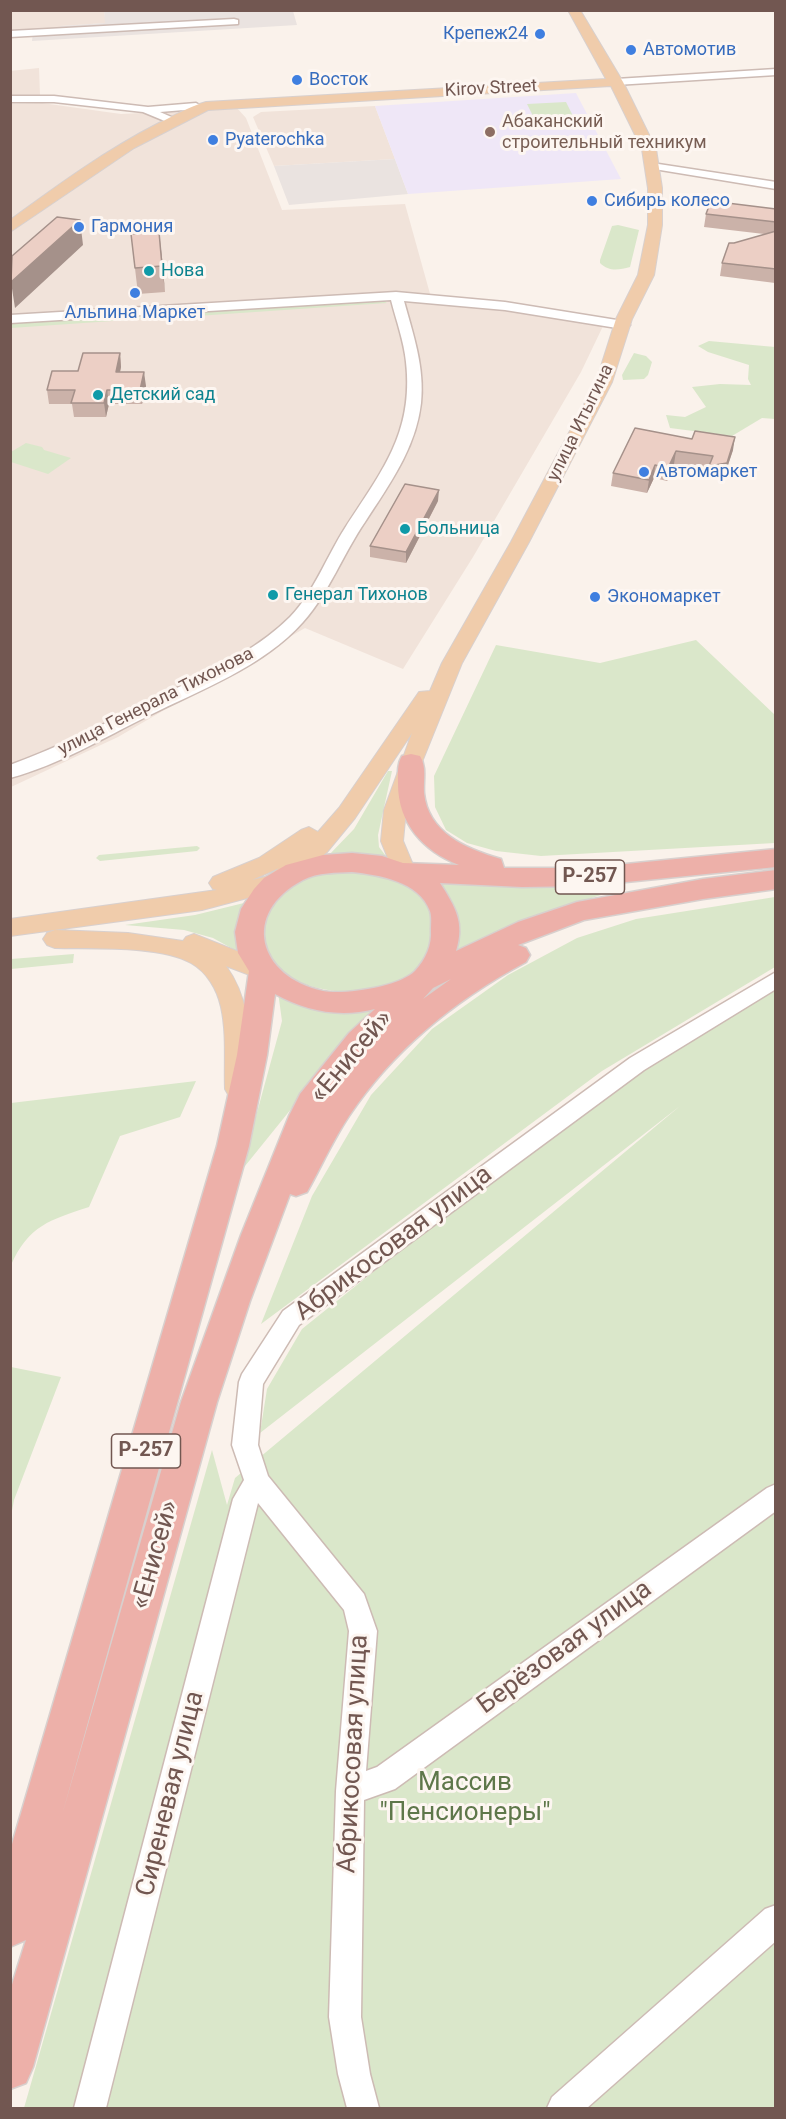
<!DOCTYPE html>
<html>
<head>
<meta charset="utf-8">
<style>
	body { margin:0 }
	#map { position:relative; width:786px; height:2119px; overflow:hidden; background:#faf2eb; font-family:Roboto,sans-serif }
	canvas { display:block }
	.frame { position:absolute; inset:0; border:12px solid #725751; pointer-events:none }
</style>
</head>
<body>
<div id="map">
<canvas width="786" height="2119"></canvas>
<div class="frame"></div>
</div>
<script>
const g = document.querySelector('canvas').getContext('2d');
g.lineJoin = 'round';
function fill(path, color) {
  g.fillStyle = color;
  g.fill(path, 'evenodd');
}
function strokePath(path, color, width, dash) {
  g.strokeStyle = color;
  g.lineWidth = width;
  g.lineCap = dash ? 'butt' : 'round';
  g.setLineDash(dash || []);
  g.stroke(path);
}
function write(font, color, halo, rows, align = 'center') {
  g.font = font + ' Roboto,sans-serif';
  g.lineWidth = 6;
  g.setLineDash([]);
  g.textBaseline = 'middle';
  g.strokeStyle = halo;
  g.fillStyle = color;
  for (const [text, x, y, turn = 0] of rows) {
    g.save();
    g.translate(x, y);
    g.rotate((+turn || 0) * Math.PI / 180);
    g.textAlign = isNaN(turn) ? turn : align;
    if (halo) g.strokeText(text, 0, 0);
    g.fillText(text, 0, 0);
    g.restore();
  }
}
fill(new Path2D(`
	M11,11H104L106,23L61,26V30L11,33Z
	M39,68L40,95L11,96L10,71Z
	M42,103L121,114L237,108L246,118L282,210L405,204L432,301L604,324L581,372L473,557L403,669L305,628L118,737L11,787V104Z
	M375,106L395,159L274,166L253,117L261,112Z`), '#f1e3da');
fill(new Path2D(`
	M104,11H293L297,25L32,41L33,31L61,29L60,26L105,23Z
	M395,159L408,194L289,205L274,166Z`), '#eae3e0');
fill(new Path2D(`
	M576,93L621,179L408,194L375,106Z`), '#efe7f7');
fill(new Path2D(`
	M566,102L578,126L539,128L527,104Z
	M618,225L639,230L630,267C619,270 609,272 600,263V260L612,226Z
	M379,299L387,303L182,317L184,313L189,311Z
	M161,312L171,317L11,328V322Z
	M709,341L775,347V419L762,418L732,436L670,428L666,415L685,417L706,407L692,387L720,384L751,385L748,379L749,365L708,352L698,346Z
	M634,353L646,356L652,362L648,375L644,379L623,380L622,375Z
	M26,443L42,447L44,450L71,458L48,474L11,462V452Z
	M696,640L775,715V843L541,856L496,851L467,843L446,830L435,807L434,776L496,645L600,663Z
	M388,771H392L378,835L379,847L389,860L327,857L354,829Z
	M197,846L200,848L197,851L100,861L96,858L99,855Z
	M346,870C359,872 374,872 387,876C408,882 430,898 432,921C432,927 434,933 434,939C433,945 429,951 427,956C404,1000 323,1000 287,975C253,950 260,906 294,885C310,875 328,873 346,870Z
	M432,881L563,887L601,895L546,913L450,961Z
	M775,897V967L602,1071L261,1324L312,1196L371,1095L432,1029L508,975L577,938L636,919Z
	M248,902L242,954L213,938L184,930L125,925L195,915Z
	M74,954L73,963L11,969V959Z
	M775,987V2108H24L212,1450L227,1505L235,1478L680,1106L260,1433L267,1389L302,1329L408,1244L639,1072Z
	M278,992L386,1005L342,1046L241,1171L282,1021Z
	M196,1081L180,1117L120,1136L89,1207C50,1220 29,1225 11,1265V1103Z
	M11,1367L61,1377L14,1500L11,1516Z`), '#dae7ca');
const minor = new Path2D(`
	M234,19L238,20V24L10,37V31Z
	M776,69V75L616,85L611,82L616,79Z
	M10,96H54L148,107L196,103L201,106L196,109L160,112L176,119V123L172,124L143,112L54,102H10Z
	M652,163L776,182V189L648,168V164Z
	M396,292L505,302L623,321L630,325L623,329L505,310L404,301C413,334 425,368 421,403C416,448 389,485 365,522C343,554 329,593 303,622C263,667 200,690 148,716C103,738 59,765 10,778V765C62,746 110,721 159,697C204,674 254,653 290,617C314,592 327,556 345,528C381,472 414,433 406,362C404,341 396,320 391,300L10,323V315Z
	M776,972V989L644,1070L299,1325L263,1384L258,1445L268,1476L364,1594L377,1631L366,1771L377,1767L767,1488L776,1484V1511L395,1789L364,1800L361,2017L370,2074L379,2108H347L338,2074L329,2017L336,1791L349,1631L344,1610L258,1503L106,2108H74L233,1499L244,1480L232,1445L239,1382L242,1374L283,1311L630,1058Z
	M776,1905V1941L587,2108H547L552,2097L765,1909Z`);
const major = new Path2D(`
	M568,10H580L623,82L656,149L662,188V225L654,275L632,319L612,382L529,542L462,663L422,762L406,810L403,841L416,872L412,878L404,880L396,878L381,841L384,810L412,733L355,818L327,852L285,888L202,910L10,936V919L217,890L213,889L209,883L213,877L259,858L301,830L309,827L318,832L339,808L419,692L430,691L442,663L511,542L596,382L616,319L638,275L648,225V188L642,149L611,86L208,110L134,148L10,232V220C58,185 106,150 159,123C174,116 190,106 206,102L606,79ZM279,868L269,876L252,880Z
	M55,930L128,933L183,941L186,937L194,934L272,965L275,971L272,977L263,980L226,966C253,1003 249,1045 251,1089L247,1096L238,1099L229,1096L225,1089C224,1062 227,1034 221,1007C217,989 207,972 191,963C160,945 91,949 55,948L47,945L43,939L47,933Z`);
const highway = new Path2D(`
	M411,754L420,756C427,767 423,781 424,793C428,833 466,849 501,859L504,868H586L776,849V867L586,886L522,887L440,883C455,907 465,922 456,951L518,922L577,902L703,879L776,870V889L703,899L584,920L518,945L526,948L530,955L526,962C455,1000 394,1049 349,1116C333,1140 321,1167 307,1192L296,1196L290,1194L250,1301L217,1402L33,2067L26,2083L10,2089V1991L26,1940L10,1947V1851L217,1146L237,1055L249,971L238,953L235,932L241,909L254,889L264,878L286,865L323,855L352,853L382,856L403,863L459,865C423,851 398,823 398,784C398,774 397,764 402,756ZM352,872C379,875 419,881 430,911C432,917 431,924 431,930C432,945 426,959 415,971C399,987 345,995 323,991C258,977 240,913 303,880C318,872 336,873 352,872ZM451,979L423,999L433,988ZM275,994C306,1011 339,1018 375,1009L349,1033L300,1094L289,1116L241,1235L181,1402L62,1815L249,1146L267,1055Z`);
strokePath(minor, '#cdbbb4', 3);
strokePath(major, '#d8d0ce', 2);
strokePath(highway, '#d8d0ce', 3);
fill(minor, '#fff');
fill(major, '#f0ccab');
fill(highway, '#edb0a9');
fill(new Path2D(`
	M776,209L775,283L720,276L722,263L764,234L704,227L706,214Z
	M131,234L162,258L165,292L138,294Z
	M120,353L121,367L120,372L146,386L142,404H109L106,417H74L72,404H49L47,390L78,371Z
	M635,428L733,450L724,477L707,479L709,469L674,464L667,481L654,478L647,493L611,486L613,473Z
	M438,501L406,563L370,557V546Z`), '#cbb2a9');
fill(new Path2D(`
	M80,220L83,245L15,308L11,282Z
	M159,232L162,258L165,292L162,266Z
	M120,353L121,367L117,386L116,372Z
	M144,372L146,386L142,404L140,390Z
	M107,390L109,404L106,417L104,403Z
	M735,437L733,450L724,477L707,479L709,466Z
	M676,451L674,464L667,481L668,468Z
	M655,465L654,478L647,493L649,480Z
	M439,490L438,501L406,563V552Z`), '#a5918a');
const building = new Path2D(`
	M711,201L776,209V222L706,214Z
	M57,217L80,220L11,282L12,256Z
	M776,231V269L722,263L729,243H734Z
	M159,232L162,266L135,268L131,234Z
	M83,353H120L116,372H144L140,390H107L104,403H71L75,390H47L52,371H78Z
	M635,428L692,439L695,431L735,437L727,463L709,466L713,456L676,451L668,468L655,465L649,480L613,473Z
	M405,484L439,490L406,552L370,546Z`);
fill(building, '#eccfc5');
strokePath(building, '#a5918a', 1.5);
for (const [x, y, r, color] of [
	[540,34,6,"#3f7fe0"],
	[631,50,6,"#3f7fe0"],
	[297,80,6,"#3f7fe0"],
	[490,132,6,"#8d6e63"],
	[213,140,6,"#3f7fe0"],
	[592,201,6,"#3f7fe0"],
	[79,227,6,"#3f7fe0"],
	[149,271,6,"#0f9aa8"],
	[135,293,6,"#3f7fe0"],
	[98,395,6,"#0f9aa8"],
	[644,472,6,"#3f7fe0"],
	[405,529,6,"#0f9aa8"],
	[273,595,6,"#0f9aa8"],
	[595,597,6,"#3f7fe0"]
]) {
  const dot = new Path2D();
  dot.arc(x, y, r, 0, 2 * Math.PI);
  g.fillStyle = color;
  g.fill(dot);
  strokePath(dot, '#fdf6f1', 2);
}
write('18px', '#366cbe', '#fdf6f1', [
	["Крепеж24",528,34,"right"],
	["Автомотив",643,50],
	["Восток",309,80],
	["Pyaterochka",225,140],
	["Сибирь колесо",604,201],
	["Гармония",91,227],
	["Альпина Маркет",135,313,"center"],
	["Автомаркет",656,472],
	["Экономаркет",607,597]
], 'left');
write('18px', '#725751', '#fdf6f1', [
	["Kirov Street",491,89,-3],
	["улица Итыгина",581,423,-64],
	["улица Генерала Тихонова",156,702,-27]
]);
write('18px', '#785e54', '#fdf6f1', [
	["Абаканский",502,122],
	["строительный техникум",502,143]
], 'left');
write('18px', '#0d838f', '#fdf6f1', [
	["Нова",161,271],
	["Детский сад",110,395],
	["Больница",417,529],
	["Генерал Тихонов",285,595]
], 'left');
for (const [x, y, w] of [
	[590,877,69],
	[146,1451,69]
]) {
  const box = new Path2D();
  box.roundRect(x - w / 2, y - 17, w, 34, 4.5);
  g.fillStyle = '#fdf6f1';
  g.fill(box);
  strokePath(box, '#725751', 1.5);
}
write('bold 20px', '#725751', null, [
	["Р-257",590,877],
	["Р-257",146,1451]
]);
write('26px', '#725751', '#fdf6f1', [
	["«Енисей»",352,1057,-50],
	["Абрикосовая улица",394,1244,-37],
	["«Енисей»",156,1555,-74],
	["Берёзовая улица",565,1648,-36],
	["Абрикосовая улица",354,1754,-87],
	["Сиреневая улица",171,1794,-76]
]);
write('26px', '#5e774a', '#fdf6f1', [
	["Массив",465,1783],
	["\"Пенсионеры\"",465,1813]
]);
</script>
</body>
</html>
